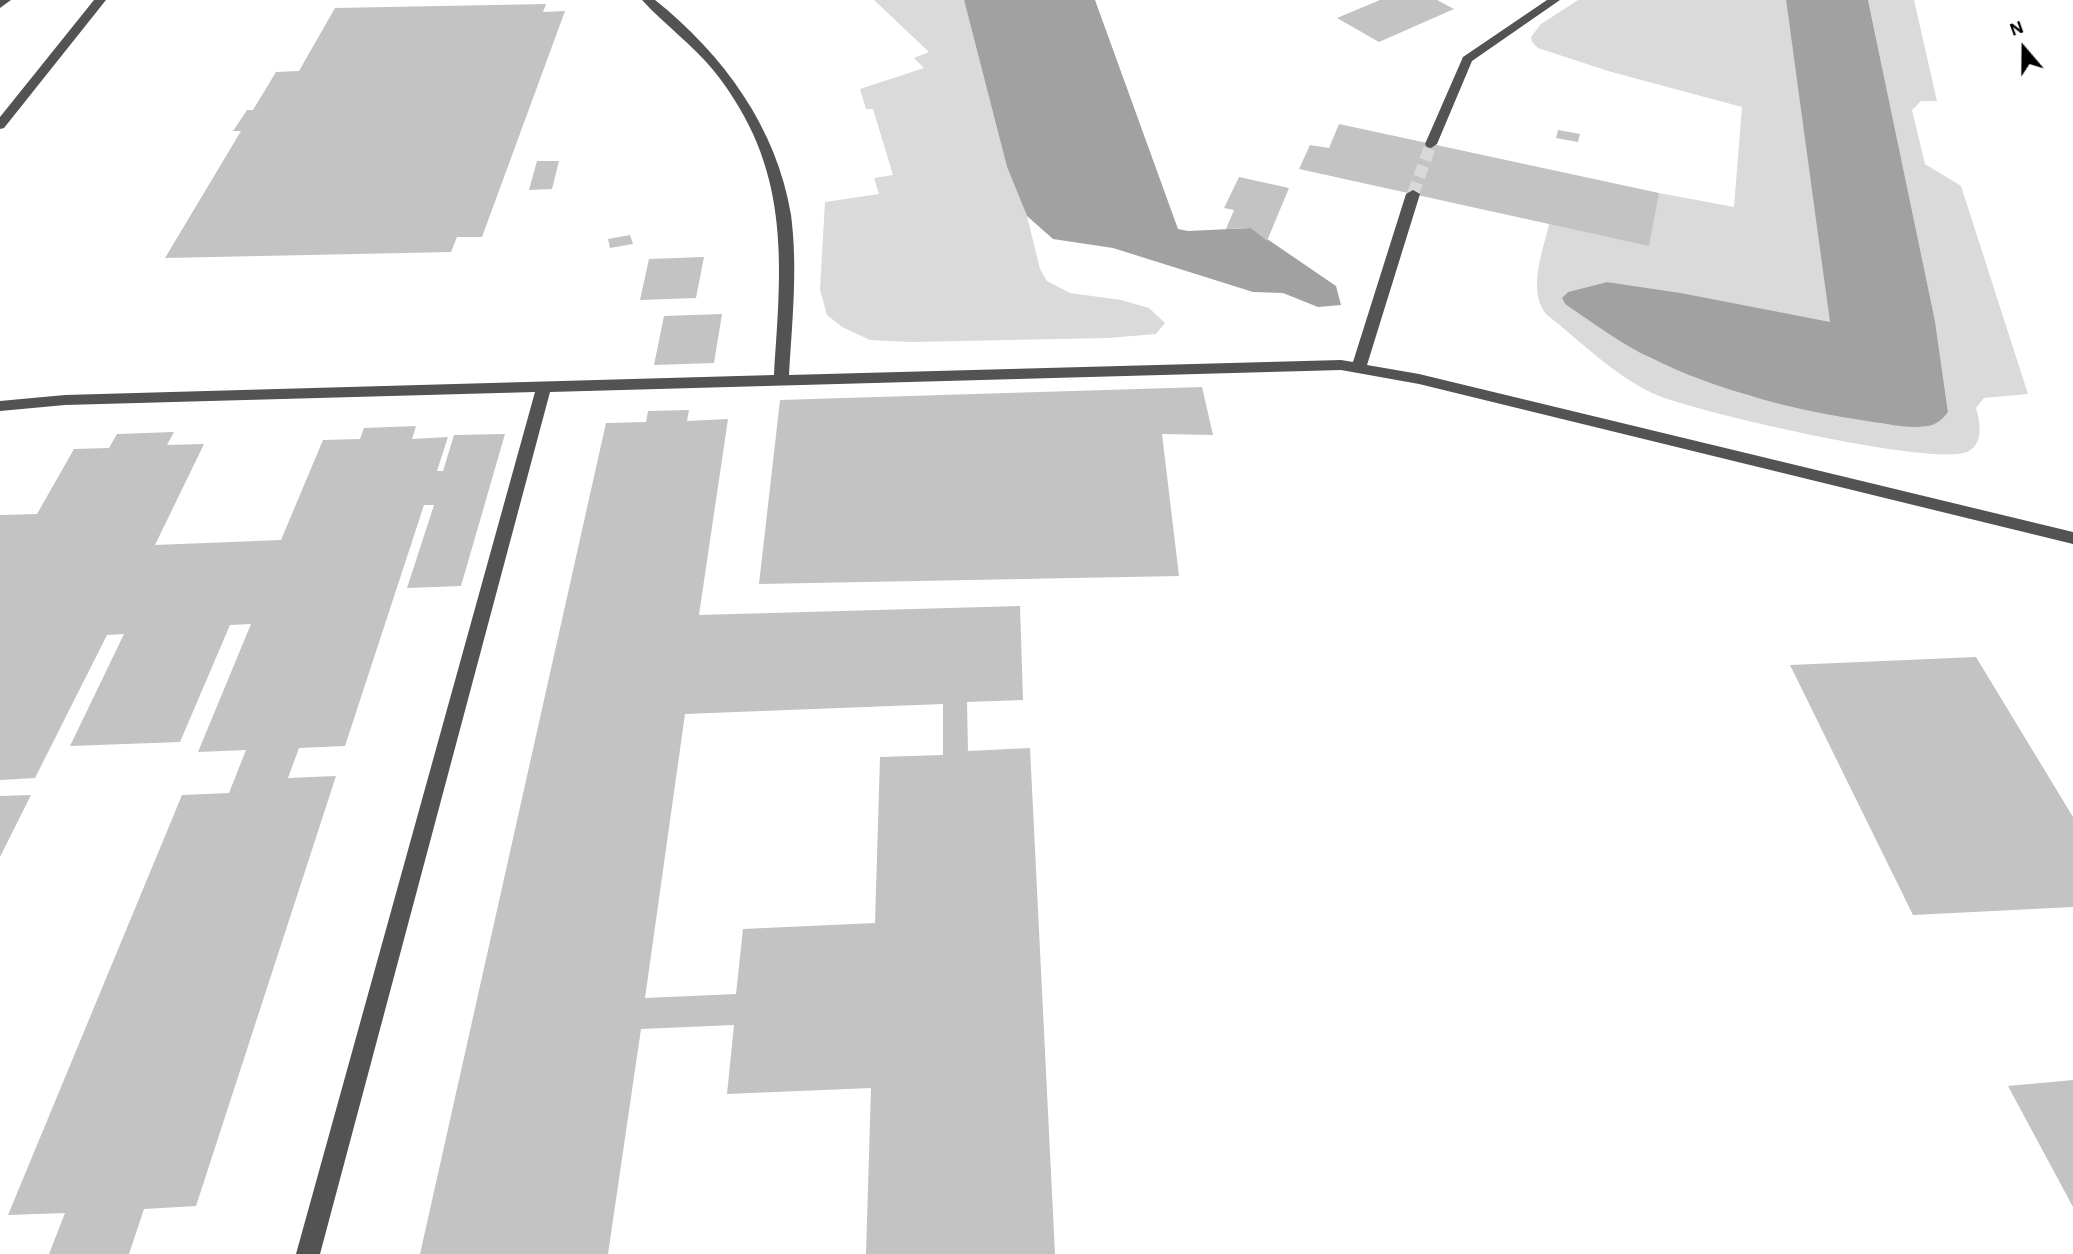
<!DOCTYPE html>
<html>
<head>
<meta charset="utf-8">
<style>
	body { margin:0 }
	#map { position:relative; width:2073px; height:1254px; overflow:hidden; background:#fff; font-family:"Alegreya Sans",sans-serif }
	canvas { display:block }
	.north { position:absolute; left:1989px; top:14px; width:70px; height:70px; -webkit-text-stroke:5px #fff; paint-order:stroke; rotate:340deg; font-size:19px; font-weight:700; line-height:28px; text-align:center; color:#000 }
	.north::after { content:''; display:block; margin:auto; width:24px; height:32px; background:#000; clip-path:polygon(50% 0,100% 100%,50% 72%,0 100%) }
</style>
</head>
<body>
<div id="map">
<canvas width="2073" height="1254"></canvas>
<div class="north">N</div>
</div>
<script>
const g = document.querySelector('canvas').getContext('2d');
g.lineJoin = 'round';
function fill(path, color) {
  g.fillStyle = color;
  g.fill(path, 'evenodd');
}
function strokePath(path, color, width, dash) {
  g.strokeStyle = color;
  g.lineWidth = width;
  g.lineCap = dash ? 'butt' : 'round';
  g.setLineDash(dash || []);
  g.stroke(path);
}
fill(new Path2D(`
	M874,0H964L1007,167L1027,216L1040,269L1047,281L1070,293L1121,300L1149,308L1165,323L1156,334L1108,338L911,342L870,340L842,327L827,315L820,290L825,202L879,194L874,178L893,175L873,109H866L860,89L924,68L914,58L929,52Z
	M1578,0H1786L1831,323L1681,293L1607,282L1568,292L1562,299L1565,304L1650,358L1699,379L1749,396L1889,425H1930L1948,411L1935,321L1868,0H1914L1937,101H1921L1912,110L1925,164L1961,186L2028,394L1984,398L1976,408C1980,422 1984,442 1969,451C1940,469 1690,411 1652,393C1613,374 1580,341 1546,314C1527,290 1543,252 1549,224L1659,193L1734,207L1742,107L1608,71L1538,48L1532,42L1531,37L1541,24Z`), '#dadada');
fill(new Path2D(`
	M964,0H1095L1178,229L1188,231L1251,228L1336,286L1341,305L1318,307L1283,293L1253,292L1113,248L1053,239L1027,216L1007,167Z
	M1786,0H1868L1935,321L1948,412C1943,418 1940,422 1932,425C1912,430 1887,424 1867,421C1794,410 1718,391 1651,358C1621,344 1592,322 1565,304L1562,298L1568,292L1607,282L1681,293L1830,322Z`), '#a1a1a1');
fill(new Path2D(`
	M1380,0H1437L1454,9L1379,42L1337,18Z
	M546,4L543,12L565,11L482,237H457L451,252L165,258L241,131H233L247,110H253L276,72L299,71L335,8Z
	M1339,124L1659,193L1649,246L1299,169L1310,145L1329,148Z
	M1558,130L1580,134L1578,142L1556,138Z
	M537,161H559L552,189L529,190Z
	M1239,177L1289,188L1267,241L1251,228L1226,229L1234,210L1224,208Z
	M630,235L633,244L610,248L608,239Z
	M704,257L696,298L640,300L649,259Z
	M722,314L714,363L654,365L664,316Z
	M1202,387L1213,435L1162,434L1179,576L759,584L780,400Z
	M689,410L687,421L728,419L699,615L1020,606L1023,700L967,702L968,751L1030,748L1055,1254H866L871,1088L727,1094L734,1025L641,1029L608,1254H420L606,423L646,422L648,411ZM943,704V755L880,757L875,923L743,929L736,994L645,998L685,714Z
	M416,426L412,439L448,437L437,471H443L454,435L505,434L461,586L407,588L434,505H424L345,746L299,748L288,778L336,776L196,1206L144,1209L129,1254H49L65,1213L8,1215L182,795L229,793L246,750L198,752L251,624L230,625L180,742L70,746L124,634L107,635L35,778L0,780V515L37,514L74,449L109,448L117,434L174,432L167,445L204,444L155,545L281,540L323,440L360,439L364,428Z
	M1976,657L2073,817V907L1913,915L1790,665Z
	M31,795L0,857V796Z
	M2073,1080V1207L2008,1086Z`), '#c3c3c3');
strokePath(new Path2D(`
	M1413,194L1431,144`), '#d9d9d9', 12, [12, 6]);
fill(new Path2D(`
	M0,0H11L0,8Z
	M94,0H106L4,128L0,129V117Z
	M642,0H655C723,54 777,128 791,215C798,268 792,323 789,375L1341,360L1353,362L1406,194L1413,190L1420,194L1367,365L1419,374L2073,532V544L1419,384L1341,370L550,392L320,1254H296L535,392L65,405L0,411V401L65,395L774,375C782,259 791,168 714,71C693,45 665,25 642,0Z
	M1547,0H1560L1472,61L1437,144L1431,148L1427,147L1425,144L1463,57Z`), '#535353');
</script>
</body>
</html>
